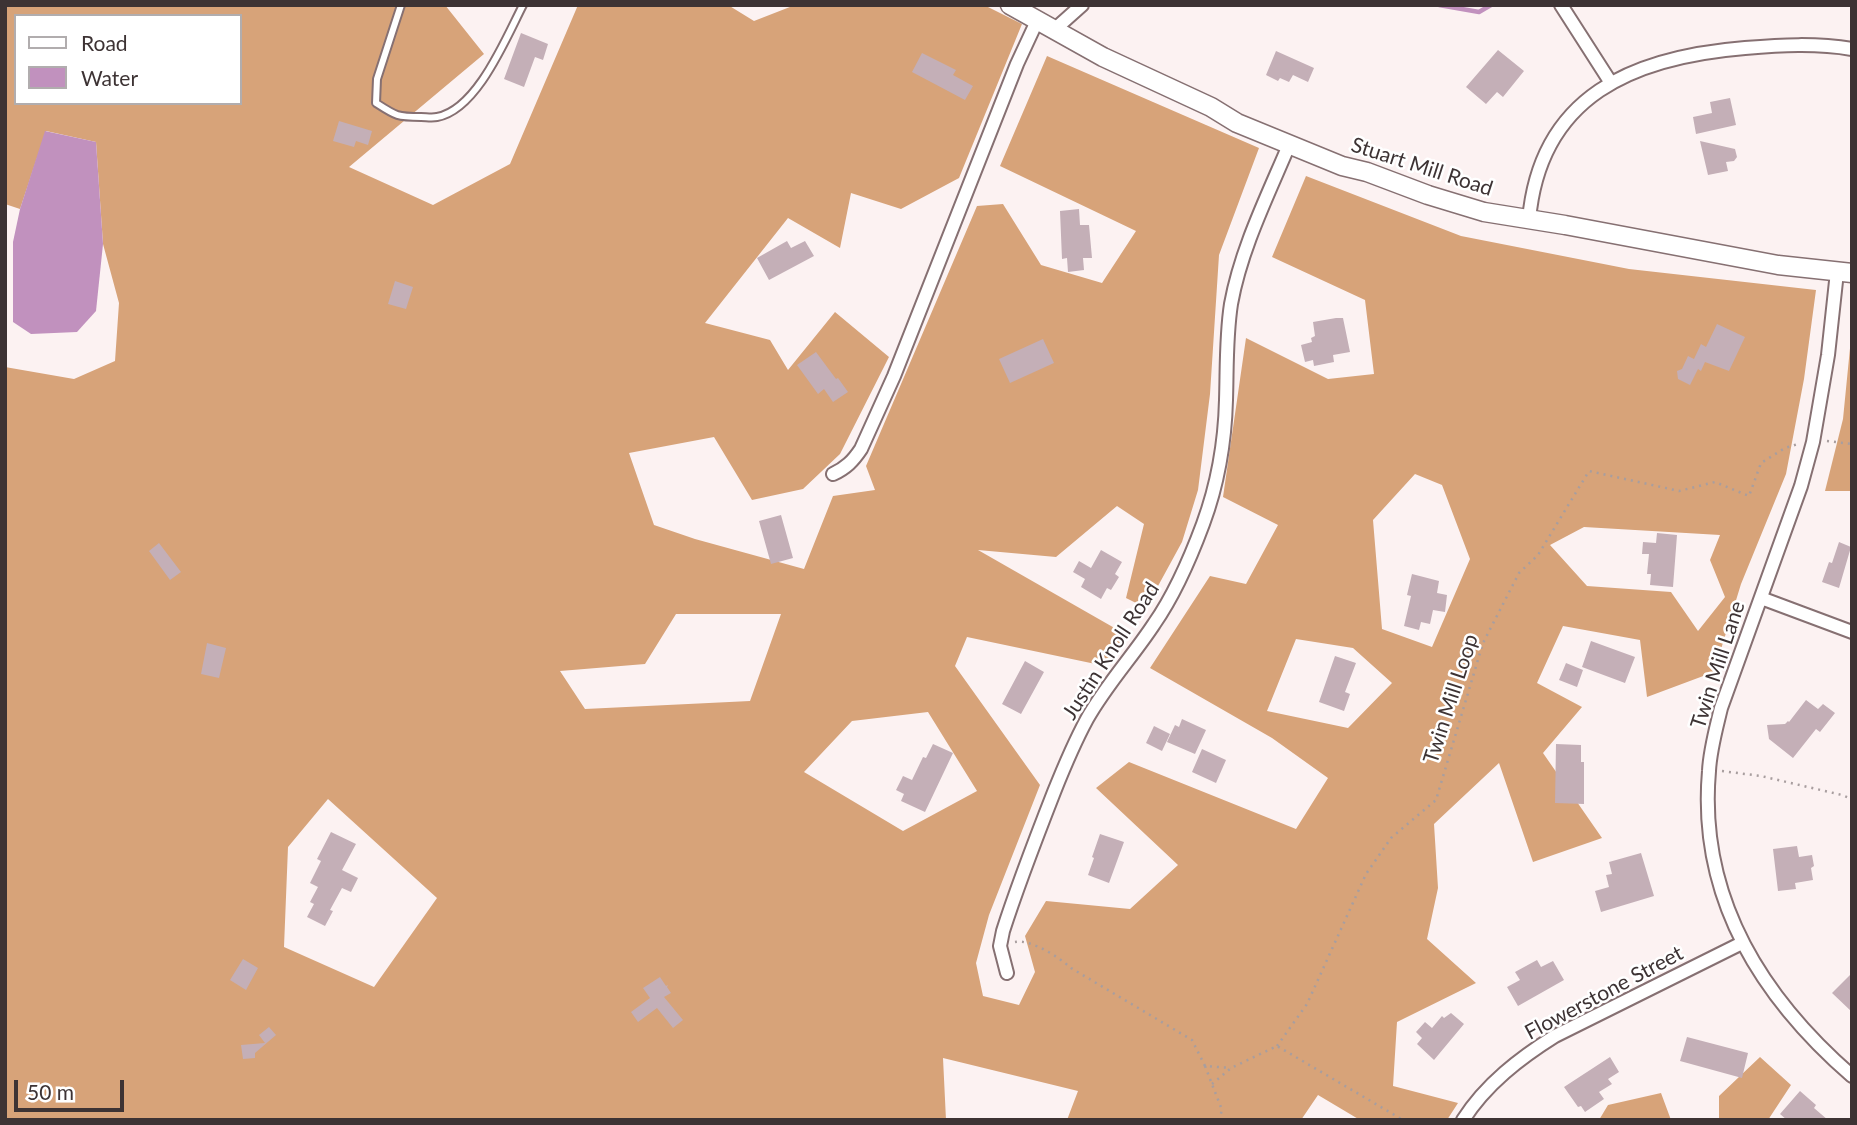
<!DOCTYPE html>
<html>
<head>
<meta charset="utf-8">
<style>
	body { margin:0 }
	#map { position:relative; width:1857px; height:1125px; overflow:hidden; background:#fcf2f2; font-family:Lato,sans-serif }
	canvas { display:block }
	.frame { position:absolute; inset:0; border:7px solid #3d3334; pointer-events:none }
	.legend { position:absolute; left:14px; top:14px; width:228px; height:91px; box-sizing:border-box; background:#fff; border:2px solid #b1adae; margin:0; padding:9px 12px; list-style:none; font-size:21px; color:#3d3334 }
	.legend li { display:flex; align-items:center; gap:14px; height:35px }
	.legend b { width:35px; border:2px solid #b1adae }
	.scale { position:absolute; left:14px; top:1080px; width:110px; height:32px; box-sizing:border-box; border:4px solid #3d3334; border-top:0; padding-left:9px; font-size:21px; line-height:24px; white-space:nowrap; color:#3d3334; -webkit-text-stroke:5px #fff; paint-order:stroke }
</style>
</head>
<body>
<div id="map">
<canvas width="1857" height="1125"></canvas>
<div class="frame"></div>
<ul class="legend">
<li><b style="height:9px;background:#fff"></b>Road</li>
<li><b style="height:19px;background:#c191be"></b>Water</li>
</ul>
<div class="scale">50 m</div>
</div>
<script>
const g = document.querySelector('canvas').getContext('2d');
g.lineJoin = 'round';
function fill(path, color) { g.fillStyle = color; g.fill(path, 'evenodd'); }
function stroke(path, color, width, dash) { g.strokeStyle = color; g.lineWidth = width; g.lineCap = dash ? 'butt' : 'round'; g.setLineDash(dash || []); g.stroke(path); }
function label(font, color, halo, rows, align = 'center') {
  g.font = font + ' Lato,sans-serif'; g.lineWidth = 5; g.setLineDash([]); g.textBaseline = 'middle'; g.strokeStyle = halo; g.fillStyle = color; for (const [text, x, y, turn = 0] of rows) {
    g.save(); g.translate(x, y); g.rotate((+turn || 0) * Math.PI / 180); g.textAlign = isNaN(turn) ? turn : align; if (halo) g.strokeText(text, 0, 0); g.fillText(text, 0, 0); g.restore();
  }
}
fill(new Path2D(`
	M5,5H445L484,54L349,167L433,205L510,164L578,5H728L754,21L795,5H984L1022,24L959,178L901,209L851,193L840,248L788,218L705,323L770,340L788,370L835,312L889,357L840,454L803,489L752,500L714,437L629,453L654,525L695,539L804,569L833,496L875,490L866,466L977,206L1003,204L1041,265L1102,283L1136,231L1000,166L1047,56L1259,148L1219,255L1210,394L1198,490L1182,542L1146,608L1126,598L1144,524L1117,506L1056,557L978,550L1125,634L1105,666L967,637L955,666L1040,785L989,915L976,963L983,996L1019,1005L1035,972L1025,936L1046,901L1130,909L1178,865L1096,788L1129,762L1296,829L1328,778L1272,738L1150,668L1210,576L1246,584L1278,525L1223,497L1246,338L1328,379L1374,374L1365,300L1272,257L1306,176L1461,236L1629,269L1816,290L1804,379L1786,474L1741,584L1714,672L1647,697L1640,640L1563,626L1537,683L1582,707L1543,753L1602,838L1533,862L1499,763L1434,824L1438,888L1427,939L1476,983L1397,1022L1393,1086L1458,1103L1447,1120H1360L1318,1095L1301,1120H1067L1078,1091L943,1058L946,1120H5V367L74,379L115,361L119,303L103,244L96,142L46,131L20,209L5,204ZM16,16H240V103H16ZM1415,474L1442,485L1470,559L1432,647L1382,629L1373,520ZM1584,527L1720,535L1710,560L1725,597L1698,631L1671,592L1587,586L1550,545ZM676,614H781L750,701L585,709L560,671L645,664ZM1296,639L1353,648L1392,683L1348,728L1267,711ZM928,712L977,791L903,831L804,772L852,721ZM328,799L437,898L374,987L284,947L288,847Z
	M1852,328V491H1825L1843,419Z
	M1760,1057L1791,1085L1768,1120H1719V1096Z
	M1661,1093L1671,1120H1599L1608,1105Z`), '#d7a379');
fill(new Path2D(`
	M45,131L96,142L103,244L96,311L77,332L31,334L13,322V242L20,209Z`), '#c191be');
stroke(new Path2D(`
	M1439,5L1479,12L1491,5`), '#c191be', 4.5);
fill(new Path2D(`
	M521,33L548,44L543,60L535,57L524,87L504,79Z
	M1498,50L1524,71L1503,97L1497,92L1486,104L1466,87Z
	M1276,51L1314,68L1308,82L1293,75L1289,82L1280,78L1278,81L1266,75Z
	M922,53L956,70L953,75L973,86L965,100L912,72Z
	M1730,98L1736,125L1696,134L1693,117L1712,113L1710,102Z
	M339,121L372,131L368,145L356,141L354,147L333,141Z
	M1700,141L1735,149L1737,157L1734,161L1726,162L1728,171L1708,175Z
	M1079,209L1080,225H1089L1092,258H1083L1084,270L1068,272L1067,258L1062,259L1060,211Z
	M787,241L791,248L805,241L814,256L769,280L757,258Z
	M395,281L413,287L406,309L388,304Z
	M1336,318H1343L1350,352L1333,355L1334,362L1314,366L1313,360L1305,362L1301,345L1312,342L1311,338L1315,336L1313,322Z
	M1717,324L1745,337L1729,371L1705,362L1701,371L1698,369L1690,385L1678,379L1677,371L1682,369L1688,356L1694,359L1701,344L1706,347Z
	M1043,339L1054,363L1010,383L999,359Z
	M816,352L836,379L838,378L848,392L833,402L824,389L818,394L797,365Z
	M781,515L793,558L771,564L759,521Z
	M1657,533L1677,535L1673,587L1650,585L1651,574H1647L1649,554H1642L1643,542L1656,543Z
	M1839,542L1851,547L1839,588L1822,582L1829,562L1832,563Z
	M159,543L181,572L170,580L149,551Z
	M1101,550L1122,562L1115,574L1119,577L1111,590L1107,588L1101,599L1081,587L1085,579L1073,572L1079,561L1091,568Z
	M1412,574L1439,581L1437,593L1447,595L1445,612L1433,610L1430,624L1421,622L1419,630L1404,626L1411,596L1407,595Z
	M1591,641L1635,657L1625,683L1582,667Z
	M207,643L226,648L219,678L201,674Z
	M1335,656L1356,663L1345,692L1350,694L1344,711L1319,702Z
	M1025,661L1044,672L1021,714L1002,704Z
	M1566,663L1583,670L1577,687L1559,680Z
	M1806,700L1818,709L1823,704L1835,713L1820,732L1816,729L1793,758L1769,739L1767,725L1785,724L1788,721L1789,722Z
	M1182,719L1206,730L1195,754L1167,742L1175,725L1179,727Z
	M1154,726L1170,734L1162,751L1146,743Z
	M933,744L953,753L925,812L901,801L904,794L896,790L903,776L912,780L923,757L926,758Z
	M1556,744L1581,745V762H1584V804L1555,803Z
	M1202,749L1226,760L1216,783L1192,772Z
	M331,832L356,844L342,870L358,878L351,892L342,888L330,910L333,911L325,926L307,917L314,904L310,902L318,887L310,883L321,861L317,859Z
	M1100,834L1124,842L1109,883L1088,875L1094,858L1092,857Z
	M1797,846L1799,857L1812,855L1814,866L1811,868L1813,880L1795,883L1796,889L1778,891L1773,849Z
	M1641,853L1654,896L1601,912L1595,891L1609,887L1606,875L1612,874L1609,862Z
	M243,959L258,968L246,990L230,980Z
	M1537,960L1541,967L1553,961L1564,980L1518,1006L1507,987L1520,980L1515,972Z
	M1852,973V1012L1832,993Z
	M660,977L666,986L668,985L667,987L671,993L664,997L683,1020L673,1028L657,1008L638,1022L631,1012L650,998L643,988Z
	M1451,1013L1464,1024L1434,1060L1417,1044L1422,1038L1416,1032L1425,1022L1432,1028L1442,1016L1444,1018Z
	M269,1027L276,1035L255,1053V1058L243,1059L241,1045L265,1043L259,1035Z
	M1687,1037L1748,1053L1742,1078L1680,1061Z
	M1610,1057L1619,1072L1608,1079L1612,1084L1599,1092L1604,1099L1585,1112L1581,1106L1578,1107L1564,1087Z
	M1800,1091L1816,1105L1814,1108L1828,1120H1787L1780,1114Z`), '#c4afb7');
const service = new Path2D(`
	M401,5L377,79L376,103C396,116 397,117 421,117C426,117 432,118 437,117C477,110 506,38 523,5`);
const minor = new Path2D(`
	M1561,5L1611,83
	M1054,30L1082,5
	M1529,220C1540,95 1634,57 1745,48C1781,45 1816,43 1852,49
	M1837,272L1828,355L1813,442L1801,486L1721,708C1716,729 1710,750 1709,771C1698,897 1760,996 1852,1076
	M833,474C846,468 853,461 861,449L894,376L1017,64L1037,21
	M1761,598L1852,632
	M1007,973L1000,946L1003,931C1018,884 1036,838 1054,792C1064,767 1074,743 1087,719C1106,685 1133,656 1154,624C1175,594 1190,559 1203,524C1217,486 1225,441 1226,400C1227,368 1226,336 1231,304C1241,249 1267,197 1289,145
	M1463,1120C1486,1084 1520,1058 1555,1036L1742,943`);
const secondary = new Path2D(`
	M1010,5L1103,57L1211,107L1237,123L1342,166L1367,172L1428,195L1484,212L1565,225L1778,265L1852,273`);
stroke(service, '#867072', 10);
stroke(minor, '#867072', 16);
stroke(secondary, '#867072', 21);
stroke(new Path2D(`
	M1827,441L1852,444
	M1722,771L1761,776L1842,795L1852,799
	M1015,942C1031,939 1059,957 1071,968L1192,1040L1205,1066L1231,1068
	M1277,1046L1307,1004L1366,874L1391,838L1436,800L1483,643L1519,573L1538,555L1589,471L1679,491L1715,482L1749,496L1761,463L1785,448L1798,444
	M1205,1066L1222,1110L1219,1120
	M1212,1084L1231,1068L1277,1046L1403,1120`), '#a89e9f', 2.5, [2, 5]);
stroke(service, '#fff', 6);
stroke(minor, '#fff', 12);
stroke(secondary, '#fff', 18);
label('21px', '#3d3334', '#fff', [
	["Stuart Mill Road",1422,167,18],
	["Justin Knoll Road",1111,651,-57],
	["Twin Mill Lane",1718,665,-72],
	["Twin Mill Loop",1451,699,-72],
	["Flowerstone Street",1604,993,-28]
]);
</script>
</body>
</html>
